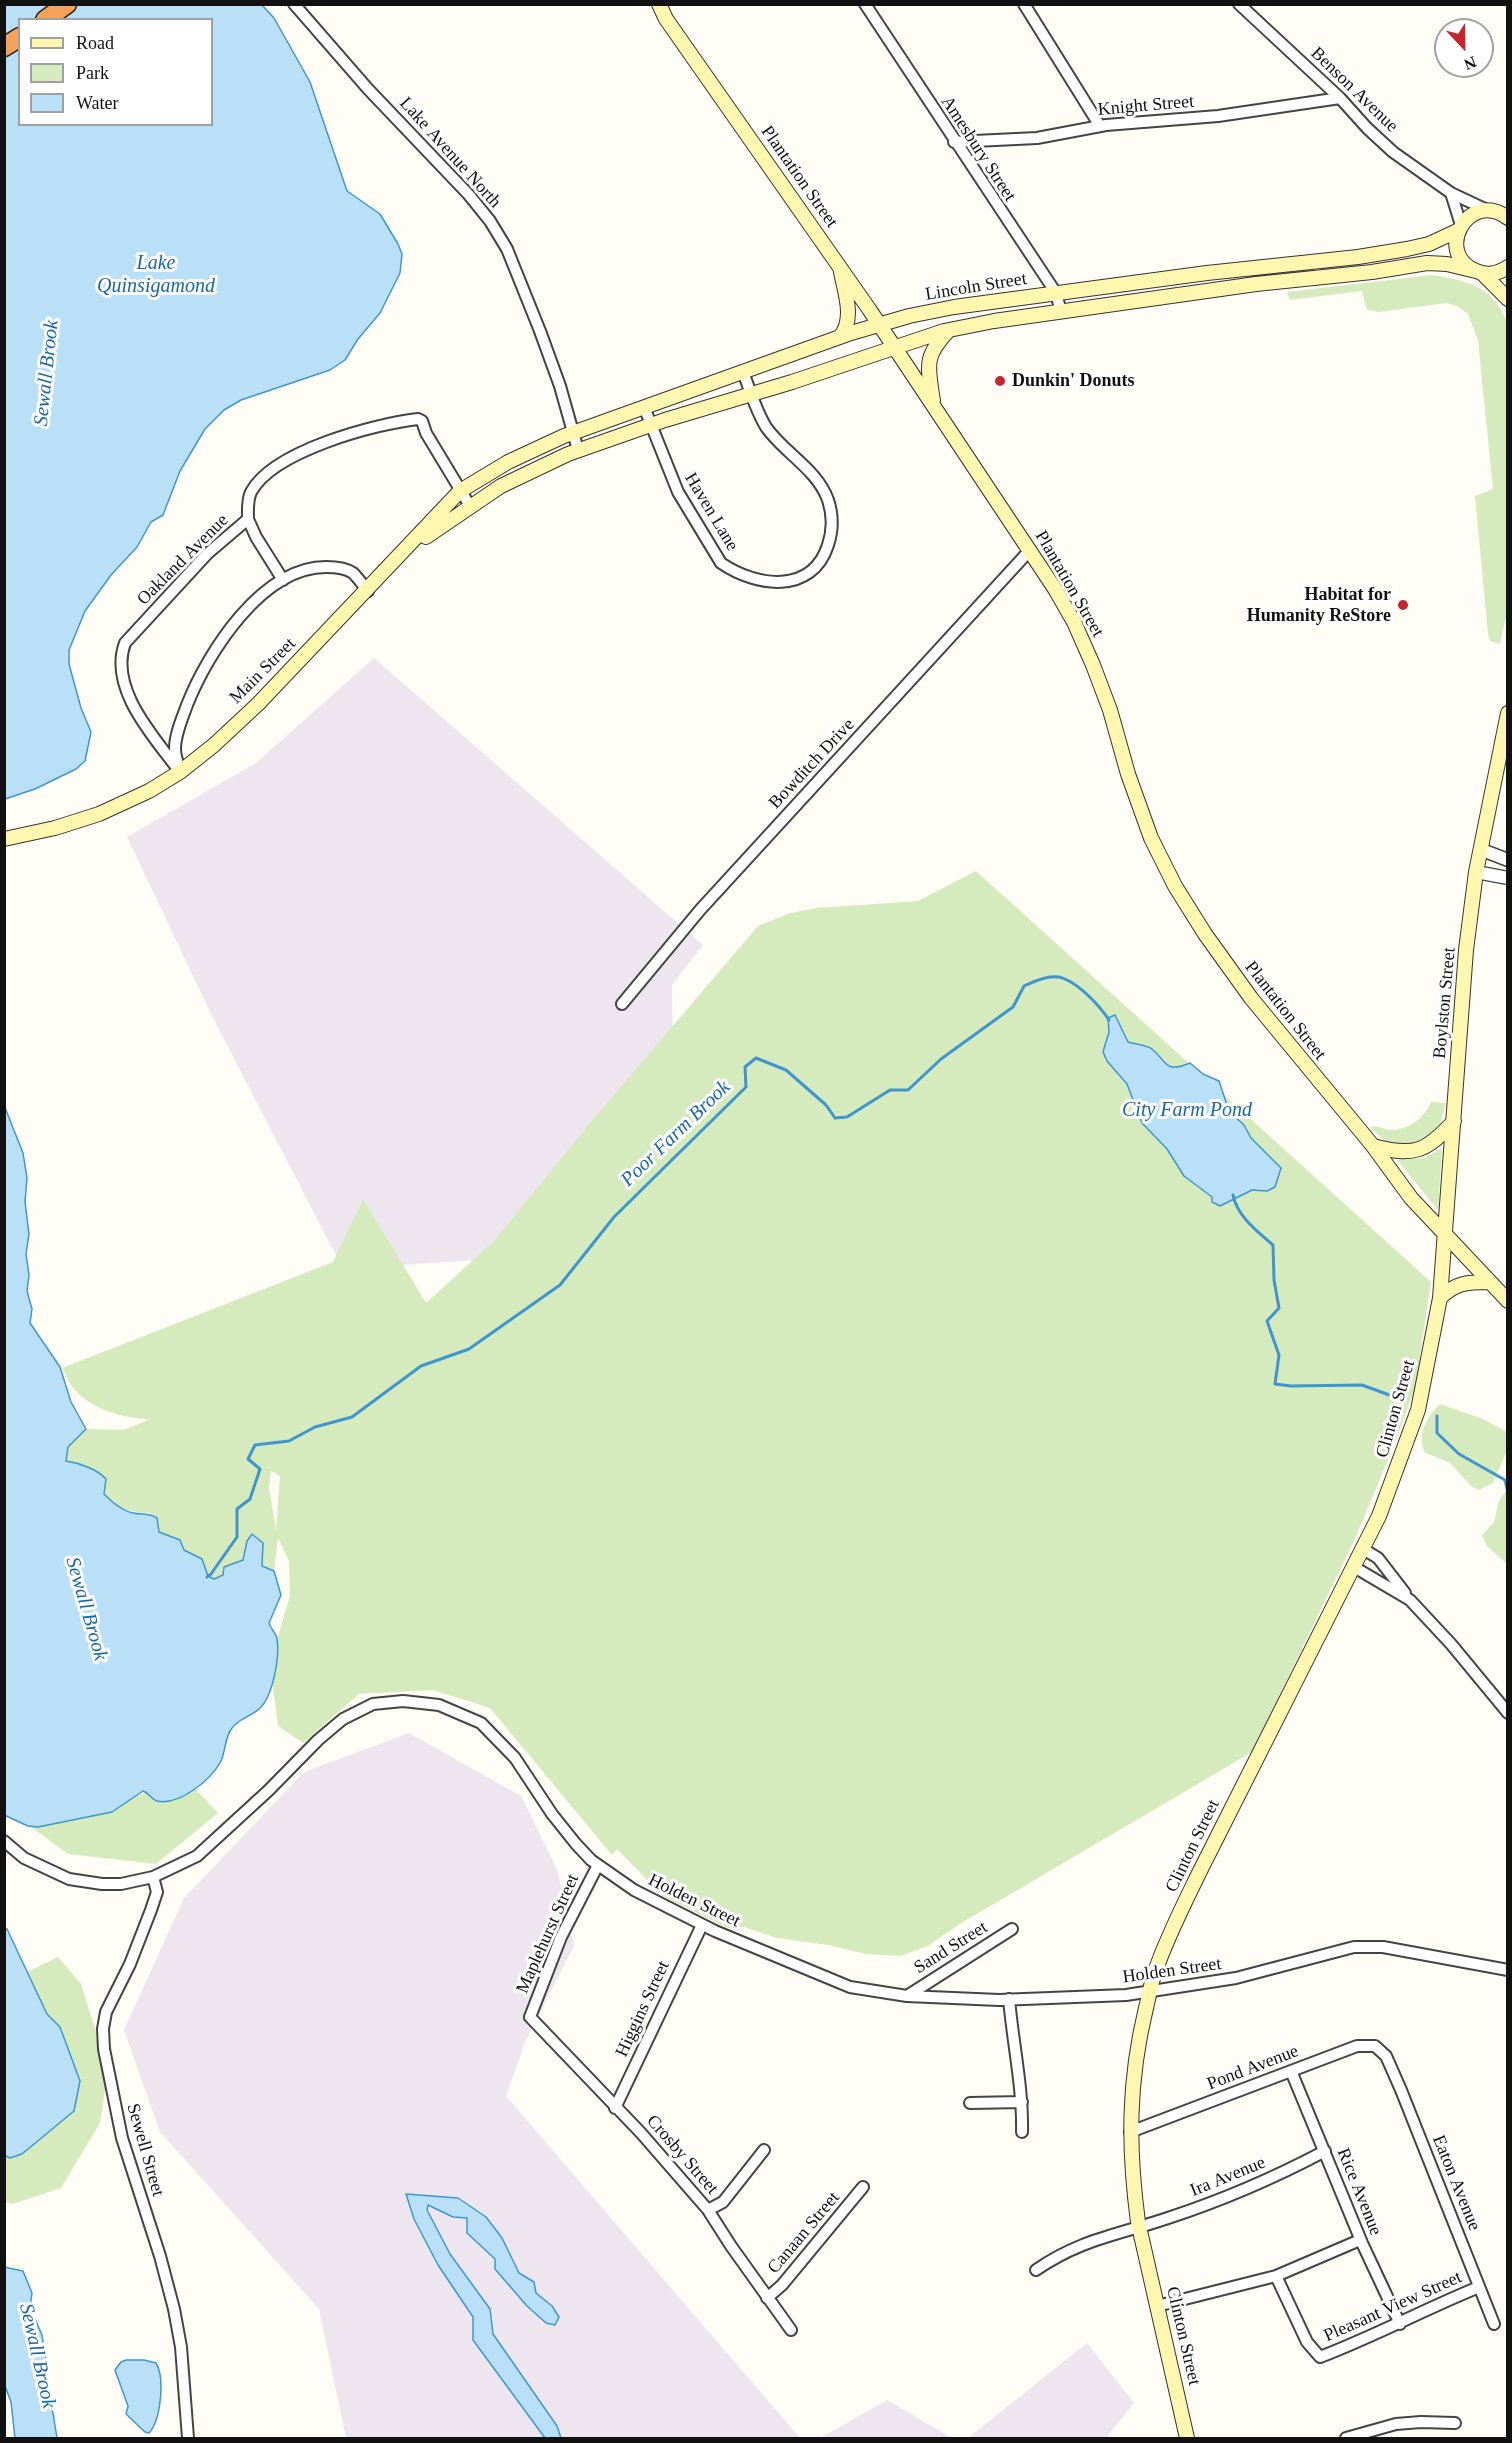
<!DOCTYPE html>
<html>
<head>
<meta charset="utf-8">
<style>
	body { margin:0 }
	#map { position:relative; width:1512px; height:2443px; overflow:hidden; background:#fffdf5; font-family:"Times New Roman",serif }
	canvas { display:block }
	.frame { position:absolute; inset:0; border:6px solid #111; pointer-events:none }
	.legend { position:absolute; left:18px; top:18px; width:195px; height:108px; box-sizing:border-box; background:#fff; border:2px solid #a0a0a0; margin:0; padding:8px 10px; list-style:none; font-size:18px; color:#111 }
	.legend li { display:flex; align-items:center; gap:12px; height:30px }
	.legend b { width:30px; border:2px solid #a0a0a0 }
	.north { position:absolute; left:1434px; top:18px; width:60px; height:60px; box-sizing:border-box; background:#fff; border:2px solid #a0a0a0; border-radius:50%; rotate:158deg; font-size:16px; font-weight:700; line-height:24px; text-align:center; color:#111 }
	.north::after { content:''; display:block; margin:auto; width:21px; height:27px; background:#c4262e; clip-path:polygon(50% 0,100% 100%,50% 72%,0 100%) }
</style>
</head>
<body>
<div id="map">
<canvas width="1512" height="2443"></canvas>
<div class="frame"></div>
<ul class="legend">
<li><b style="height:8px;background:#fff6b0"></b>Road</li>
<li><b style="height:16px;background:#d5ebbd"></b>Park</li>
<li><b style="height:16px;background:#b9e0f7"></b>Water</li>
</ul>
<div class="north">N</div>
</div>
<script>
const g = document.querySelector('canvas').getContext('2d');
g.lineJoin = 'round';
function fill(path, color) { g.fillStyle = color; g.fill(path, 'evenodd'); }
function stroke(path, color, width, dash) { g.strokeStyle = color; g.lineWidth = width; g.lineCap = dash ? 'butt' : 'round'; g.setLineDash(dash || []); g.stroke(path); }
function label(font, color, halo, rows, align = 'center') {
  g.font = font + ' "Times New Roman",serif'; g.lineWidth = 6; g.setLineDash([]); g.textBaseline = 'middle'; g.strokeStyle = halo; g.fillStyle = color; for (const [text, x, y, turn = 0] of rows) {
    g.save(); g.translate(x, y); g.rotate((+turn || 0) * Math.PI / 180); g.textAlign = isNaN(turn) ? turn : align; if (halo) g.strokeText(text, 0, 0); g.fillText(text, 0, 0); g.restore();
  }
}
fill(new Path2D(`
	M374,658L703,945L672,985L673,1059L478,1260L343,1269L212,1016L127,837L256,763Z
	M409,1733L521,1796L557,1869L574,1946L526,2040L506,2096L800,2438H346L319,2309L160,2132L124,2030L184,1898L304,1772Z
	M1087,2343L1134,2403L1106,2438H968Z
	M887,2400L952,2438H820Z`), '#eee6ef');
fill(new Path2D(`
	M1432,275C1469,281 1491,285 1507,322L1508,607L1500,644L1490,641L1488,634L1475,496L1493,489L1478,340L1468,314L1457,306L1446,303L1379,312L1367,310L1362,291L1290,300L1287,292Z
	M976,871L1431,1282L1415,1388L1395,1443L1354,1541L1252,1752L958,1925L928,1946L900,1956L866,1954L828,1945L777,1938L744,1927L728,1928L663,1896L617,1849L612,1855L490,1708L433,1690L359,1694L303,1743L278,1726L270,1663L290,1596L289,1561L278,1538L274,1571L262,1566L263,1543L247,1541L243,1560L224,1567L223,1575L214,1579L208,1576L202,1559L184,1550L180,1540L159,1532L149,1513C131,1513 116,1508 104,1494L106,1480L65,1462L68,1447L86,1429L123,1430L151,1419C125,1419 92,1410 74,1389C69,1383 66,1375 62,1368L333,1262L363,1199L426,1303L494,1241L590,1123L758,926L790,913L817,908L918,901ZM271,1471L280,1476L276,1530L269,1488Z
	M1431,1102L1446,1103L1439,1128L1431,1138L1412,1147L1388,1144L1370,1127C1378,1125 1382,1129 1389,1130C1407,1131 1425,1118 1431,1102Z
	M1442,1148L1438,1210L1397,1160L1424,1158Z
	M1440,1404L1483,1419L1507,1432V1451L1493,1483L1479,1490L1472,1487L1449,1462L1425,1453C1416,1435 1427,1417 1440,1404Z
	M1507,1489V1564L1487,1546L1482,1535L1494,1522L1499,1501Z
	M189,1782L218,1813L156,1864L68,1854L26,1823Z
	M58,1957L81,1984L108,2070L100,2123L61,2188L13,2204L5,2202V2135L17,1977Z`), '#d5ebbd');
const water = new Path2D(`
	M4,5H262L274,18L310,82L347,191L380,214L398,244L402,254L400,273L380,313L358,339L345,360L330,370L241,400L224,410L205,429L180,471L163,515L151,522L137,547L111,575L85,611L69,650V664L81,708L91,732L85,761L76,769L35,789L5,799ZM20,20H212V124H20Z
	M1115,1015L1128,1042C1135,1044 1147,1045 1152,1049C1167,1061 1164,1074 1190,1063L1203,1074L1219,1081L1229,1111L1244,1125L1251,1138L1281,1168L1275,1187L1267,1191L1252,1190L1220,1206L1212,1202V1197L1184,1176L1167,1149L1142,1123L1127,1084L1107,1061L1103,1052L1109,1032L1108,1018Z
	M4,1105L23,1153L27,1178L25,1202L29,1234L26,1254L29,1275L27,1291L32,1309L30,1323L60,1367L71,1402L86,1429L68,1447L66,1461C79,1463 97,1469 106,1479L104,1494C111,1501 123,1511 133,1513C143,1515 149,1513 157,1518L159,1532L180,1540L184,1550L202,1559L208,1576L214,1579L223,1575L224,1567L243,1560L247,1541L252,1534L263,1543L262,1566L274,1571L281,1595L269,1623C270,1629 276,1632 277,1639C280,1656 273,1697 259,1709C250,1717 237,1719 230,1731C225,1740 225,1752 221,1761C211,1780 179,1806 157,1801C150,1799 150,1793 143,1791L112,1812L38,1827L28,1826L4,1815Z
	M4,1928L7,1929L47,2014L60,2027L80,2081L74,2111L22,2154L10,2158L4,2155Z
	M406,2194L458,2198L486,2217L502,2238L519,2273L534,2282L536,2293L552,2306L559,2317L555,2325L546,2323L527,2306L495,2269V2259L467,2233V2218L453,2217L428,2205L427,2210L450,2254L490,2309L493,2334L557,2426L561,2438H545L473,2340V2317L438,2265L414,2219Z
	M4,2267L23,2271L32,2293L30,2307L42,2335L46,2360L43,2383L53,2413L57,2438H15L11,2402L5,2386Z
	M126,2360H144L156,2363C165,2378 161,2420 149,2433L145,2432L126,2414L128,2406L115,2370L121,2362Z`);
fill(water, '#b9e0f7');
stroke(water, '#3f96cf', 1.5);
stroke(new Path2D(`
	M1233,1195C1237,1216 1257,1231 1273,1245L1274,1280L1279,1308L1267,1321L1279,1355L1275,1384L1291,1386L1362,1385L1403,1400
	M1437,1416V1433L1459,1454L1505,1480L1508,1493
	M207,1577L211,1574L237,1537V1509L250,1499L260,1469L248,1459L255,1445L289,1441L315,1427L352,1417L421,1366L469,1349L560,1285L614,1217L746,1087L745,1067L756,1058L786,1070L826,1105L835,1118L847,1117L890,1090H908L941,1059L1013,1007L1024,986C1035,981 1052,973 1065,979C1081,986 1099,1005 1109,1020
	M4,2209V2217`), '#3f96cf', 3);
const minor = new Path2D(`
	M294,4L368,89L469,195L490,221L507,249L540,331L560,386L578,450
	M865,4L1056,293L1061,312
	M1024,4L1100,126
	M1239,4L1340,98L1367,128L1393,152L1451,193
	M954,142L1037,138L1106,125L1218,116L1340,98
	M1461,225L1451,193L1485,209
	M644,407L678,492L721,563C756,587 812,595 828,545C833,530 833,515 828,500C817,469 784,453 766,427C756,411 750,390 743,372
	M248,519L256,537L283,580
	M179,767C177,761 175,755 175,749C175,734 182,719 187,705C208,652 262,567 326,567C334,567 346,568 353,573C358,578 363,585 368,591
	M180,772C155,738 108,689 125,643L207,554L248,519C248,510 247,500 251,492C273,451 374,424 418,419L422,421L426,433L470,506
	M622,1004L700,910L1030,550
	M1363,1549L1378,1558L1405,1593
	M1354,1567L1410,1600L1451,1644L1508,1713
	M4,1841L24,1858L69,1879L102,1884H121L153,1877L197,1856L269,1790L318,1740L343,1719L373,1704L403,1701L439,1705L481,1723L515,1758L552,1814L576,1844L591,1860L634,1890L715,1931L850,1987L907,1996L999,2000L1126,1995L1236,1978L1354,1947H1383L1508,1970
	M598,1865L561,1937L530,2017L641,2133L708,2210L731,2246L791,2330
	M153,1877L157,1892L151,1910L130,1964L106,2012L103,2029L104,2049L122,2138L160,2256L174,2309L181,2347L188,2438
	M907,1996L1012,1929
	M1009,1999C1013,2044 1023,2088 1022,2132
	M1291,2071L1362,2243L1400,2324
	M970,2103L1022,2102
	M615,2108L702,1925
	M1130,2132L1357,2046H1375L1386,2056L1401,2090L1494,2324
	M708,2210L723,2202L764,2150
	M1036,2270C1081,2239 1118,2235 1168,2218C1223,2200 1274,2178 1325,2151
	M1276,2276L1307,2342L1320,2357C1375,2336 1425,2309 1479,2287
	M767,2298L782,2285L863,2187
	M1157,2306L1276,2276L1360,2240
	M1346,2438L1396,2424L1421,2422L1455,2423`);
const tertiary = new Path2D(`
	M1482,850L1508,860
	M1476,872L1508,878`);
const secondary = new Path2D(`
	M659,4L666,19L869,309L1055,589L1074,622L1093,665L1110,710L1128,774L1151,838L1175,886L1205,934L1251,998L1373,1146L1411,1198L1508,1301
	M1508,218C1468,188 1433,254 1476,271C1488,276 1497,274 1508,267
	M1482,273L1508,299
	M840,337C855,319 845,293 841,272
	M933,401C928,366 923,357 949,330
	M426,537L501,486L568,454L665,420L792,382L944,331L994,321L1256,284L1372,272L1427,263L1447,264L1476,271
	M4,839L55,828L99,814L149,791L180,772L214,745L258,704L460,491L508,462L564,436L851,333L909,316L954,307L1207,273L1358,257L1407,249L1429,244L1457,231
	M1373,1146C1414,1157 1426,1152 1454,1121
	M1440,1298C1455,1283 1467,1282 1488,1282
	M1187,2438L1138,2222C1128,2147 1128,2082 1146,2008C1149,1996 1151,1983 1155,1972C1167,1937 1184,1904 1200,1871L1379,1516L1418,1410L1440,1298L1466,950L1476,872L1508,713`);
const motorway = new Path2D(`
	M45,20L67,4
	M4,47L20,37`);
stroke(minor, '#444', 14);
stroke(tertiary, '#444', 15);
stroke(secondary, '#333', 16);
stroke(motorway, '#222', 21);
stroke(minor, '#fff', 10);
stroke(tertiary, '#fff', 12);
stroke(secondary, '#fff6b0', 14);
stroke(motorway, '#f5a25d', 18);
for (const [x, y, r, color] of [
	[1000,381,6,"#c4262e"],
	[1403,605,6,"#c4262e"]
]) { const dot = new Path2D(); dot.arc(x, y, r, 0, 2 * Math.PI); g.fillStyle = color; g.fill(dot); stroke(dot, '#fff', 2); }
label('18px', '#111', '#fff', [
	["Benson Avenue",1354,90,44],
	["Knight Street",1146,106,-5],
	["Amesbury Street",978,149,57],
	["Lake Avenue North",450,153,48],
	["Plantation Street",799,177,55],
	["Lincoln Street",976,287,-9],
	["Haven Lane",711,512,59],
	["Oakland Avenue",183,560,-45],
	["Plantation Street",1069,584,60],
	["Main Street",263,671,-45],
	["Bowditch Drive",812,764,-47],
	["Boylston Street",1445,1003,-85],
	["Plantation Street",1285,1011,52],
	["Clinton Street",1396,1409,-74],
	["Clinton Street",1193,1846,-64],
	["Holden Street",694,1901,26],
	["Maplehurst Street",548,1934,-66],
	["Sand Street",951,1948,-32],
	["Holden Street",1172,1971,-8],
	["Higgins Street",643,2009,-65],
	["Pond Avenue",1253,2068,-21],
	["Sewell Street",145,2150,74],
	["Crosby Street",682,2155,49],
	["Ira Avenue",1228,2177,-22],
	["Eaton Avenue",1456,2183,68],
	["Rice Avenue",1359,2192,68],
	["Canaan Street",804,2233,-50],
	["Pleasant View Street",1393,2307,-24],
	["Clinton Street",1183,2336,77]
]);
label('bold 18px', '#111', '#fff', [
	["Dunkin' Donuts",1012,381],
	["Habitat for",1391,595,"right"],
	["Humanity ReStore",1391,616,"right"]
], 'left');
label('italic 20px', '#1768a6', '#fff', [
	["Lake",156,264],
	["Quinsigamond",156,287],
	["Sewall Brook",47,373,-84],
	["City Farm Pond",1187,1111],
	["Poor Farm Brook",676,1134,-44],
	["Sewall Brook",86,1609,74],
	["Sewall Brook",37,2356,77]
]);
</script>
</body>
</html>
